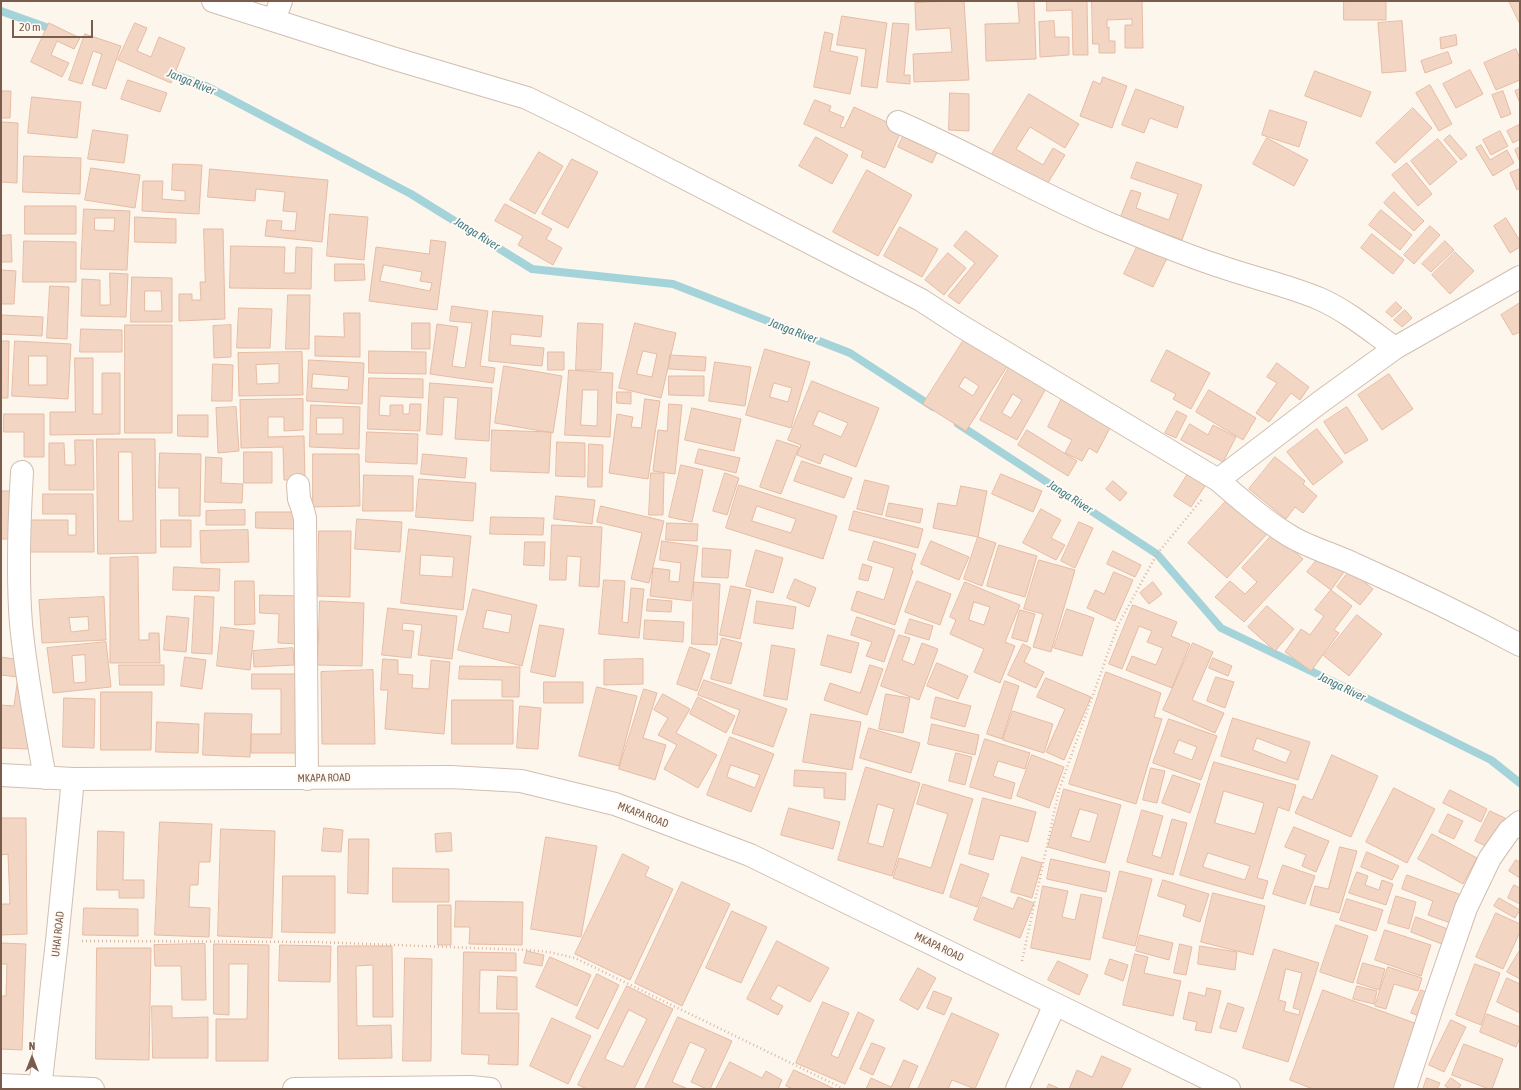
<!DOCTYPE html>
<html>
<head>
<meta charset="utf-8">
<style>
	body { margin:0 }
	#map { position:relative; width:1521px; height:1090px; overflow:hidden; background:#fdf6ec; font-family:"Asap Condensed",sans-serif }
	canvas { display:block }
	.frame { position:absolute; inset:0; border:2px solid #7a5c4d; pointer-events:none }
	.north { position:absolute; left:12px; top:1038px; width:40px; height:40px; -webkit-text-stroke:3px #fffaf3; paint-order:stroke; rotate:0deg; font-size:11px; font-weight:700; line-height:16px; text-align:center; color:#7a5c4d }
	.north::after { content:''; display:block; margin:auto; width:14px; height:18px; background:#7a5c4d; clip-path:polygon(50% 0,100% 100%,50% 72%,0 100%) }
	.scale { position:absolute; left:12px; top:20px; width:81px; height:18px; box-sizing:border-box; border:2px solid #7a5c4d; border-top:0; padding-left:5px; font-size:12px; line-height:14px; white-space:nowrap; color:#7a5c4d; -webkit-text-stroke:3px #fffaf3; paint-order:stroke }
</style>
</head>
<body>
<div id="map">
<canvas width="1521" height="1090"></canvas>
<div class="frame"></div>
<div class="north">N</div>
<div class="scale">20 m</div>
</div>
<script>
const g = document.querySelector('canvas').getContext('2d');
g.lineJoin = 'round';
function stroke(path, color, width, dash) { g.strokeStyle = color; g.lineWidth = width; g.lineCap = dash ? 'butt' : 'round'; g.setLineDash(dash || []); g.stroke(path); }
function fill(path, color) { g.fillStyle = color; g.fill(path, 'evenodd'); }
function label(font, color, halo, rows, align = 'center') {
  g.font = font + ' "Asap Condensed",sans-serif'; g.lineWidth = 4; g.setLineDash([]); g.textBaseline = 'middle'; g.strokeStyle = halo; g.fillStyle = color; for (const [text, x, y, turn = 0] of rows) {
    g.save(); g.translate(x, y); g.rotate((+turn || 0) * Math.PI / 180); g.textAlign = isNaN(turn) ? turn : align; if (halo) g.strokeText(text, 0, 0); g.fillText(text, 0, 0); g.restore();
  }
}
stroke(new Path2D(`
	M1,11L57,31
	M165,71L206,86L411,194L532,269L673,284L850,353L933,407
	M958,424L1157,554L1221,628L1340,685L1491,760L1520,783`), '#a5d3da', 8);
const building = new Path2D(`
	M964,1L969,80L914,82L913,54L952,52L950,28L916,30L915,3Z
	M1018,1H1034L1036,59L986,61L985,24L1019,23Z
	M1047,1H1087L1088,55H1073L1072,10L1047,11Z
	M1092,1H1142L1143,48H1125V25H1132V19L1107,20V28L1109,27V41H1115V53H1099V44H1093Z
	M1344,1H1386V20H1344Z
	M1509,1H1520V24Z
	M842,16L887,23L877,88L861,86L866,49L837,45Z
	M1054,21L1055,37H1069V55L1040,57L1039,22Z
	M1402,21L1406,71L1382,73L1378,23Z
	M49,23L80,38L74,49L57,41L51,55L69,63L62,77L31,62Z
	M135,23L147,28L137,51L151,57L159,37L185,48L171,83L118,60Z
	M893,23L909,24L904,75H910V84L887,82Z
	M825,32L833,34L830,51L858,57L850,94L814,87Z
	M85,34L121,46L106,89L92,85L102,54L93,51L82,84L69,80Z
	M1456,35L1457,45L1441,49L1440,38Z
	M1516,49L1520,59V80L1496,90L1484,63Z
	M1448,52L1452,63L1425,73L1421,61Z
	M1470,70L1483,94L1456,108L1443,84Z
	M1315,71L1371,92L1361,117L1305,96Z
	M1103,77L1127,86L1112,128L1080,116L1093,81L1100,84Z
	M128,80L167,93L160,112L121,99Z
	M1430,85L1452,124L1439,131L1416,93Z
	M1136,89L1184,107L1177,128L1150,118L1144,133L1122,125Z
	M1520,89V103L1515,91Z
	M1,91H11L10,118H1Z
	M1503,91L1511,114L1501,118L1492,95Z
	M950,93L969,94V131L949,130Z
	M1029,94L1079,124L1065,148L1030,127L1016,149L1043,165L1053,148L1065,155L1046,186L992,154Z
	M32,97L81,102L77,138L28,133Z
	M815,100L831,106L829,111L844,117L840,127L844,128L854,107L902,129L885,168L861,157L863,151L804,124Z
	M1413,108L1432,128L1395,163L1376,143Z
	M1270,110L1307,122L1299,147L1262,135Z
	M1,122L18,123L17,183L1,182Z
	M1519,125L1520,139L1513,143L1507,131Z
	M93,130L128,135L124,163L88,159Z
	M906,130L940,146L932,163L898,147Z
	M1500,131L1508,146L1491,155L1483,140Z
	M1450,135L1467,155L1461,160L1444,140Z
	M816,137L848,155L832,184L799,166Z
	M1267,138L1308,160L1294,186L1253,164Z
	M1438,139L1457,162L1430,185L1411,161Z
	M1481,145L1490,160L1507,150L1514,163L1493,176L1476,148Z
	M1520,147V162L1515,150Z
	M539,152L563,166L535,214L510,200Z
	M24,156L81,158L80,194L23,192Z
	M572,159L598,172L568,228L542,214Z
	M1137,162L1202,185L1182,240L1120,218L1131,190L1141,193L1136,208L1169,220L1178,194L1131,178Z
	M1407,163L1432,194L1418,206L1392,175Z
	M173,164L202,165L199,214L142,211L143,181H163L162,199L185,201V191L172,190Z
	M91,168L140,175L135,208L85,200Z
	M210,169L328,180L322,242L265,236L267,220L282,221L281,230L295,231L297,212L283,211L285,192L256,189L255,201L208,197Z
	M1520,169V188L1517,190L1510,173Z
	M867,170L912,195L878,256L833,232Z
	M1394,192L1424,221L1414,231L1384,203Z
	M505,204L552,229L546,239L562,248L553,265L518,245L523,236L495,221Z
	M25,206H76V234H25Z
	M84,209L130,211L127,270L81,269ZM95,218H115L114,231L95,230Z
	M1381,210L1412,235L1400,250L1369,225Z
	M330,214L368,217L364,260L327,256Z
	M135,217L176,219V243L135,242Z
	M1506,218L1520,241V247L1510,253L1494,226Z
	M1430,226L1440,235L1414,264L1404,255Z
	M900,227L938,249L922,277L884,256Z
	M204,229H223L225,319L179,321V294H192V300H201L200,282H205Z
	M966,231L998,256L959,304L948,296L975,263L954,246Z
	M1372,234L1404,260L1393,274L1361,248Z
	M11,235L12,262H1V236Z
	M431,240L446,242L437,310L369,301L376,247L429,254ZM384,265L422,272L420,281L432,283L430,291L380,281Z
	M24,241L76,242V282H23Z
	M1445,241L1454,250L1431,272L1422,264Z
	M1138,245L1167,258L1153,287L1124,274Z
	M231,246L285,247L284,273H295L296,247L312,248L311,289L230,288Z
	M1455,252L1474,271L1450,294L1432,275Z
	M948,253L966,268L944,295L925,280Z
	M335,264H364L365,280L335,281Z
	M1,270L16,271L14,304H1Z
	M110,273L128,274L126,317L81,316L82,279L100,280V305H110Z
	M132,277L172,278V322H131ZM145,291H161L162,311H145Z
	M50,286L69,287L67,339L47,338Z
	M288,295H310L309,349H286Z
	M1396,302L1402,308L1392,317L1386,312Z
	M1520,303V332L1513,335L1501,315Z
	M452,306L488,311L480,366L495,368L493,383L430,374L437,324L458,327L452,366L465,368L472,323L450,321Z
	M239,308L272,309L270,348H237Z
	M1405,310L1412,318L1402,327L1394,320Z
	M493,311L543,316L541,337L511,334L510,345L544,348L542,366L489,361Z
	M344,313H360V357L315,356V336L344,337Z
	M1,315L43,317L42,336L1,334Z
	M412,323H430V349H412Z
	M578,323L603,324L601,370H576Z
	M635,323L676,333L661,398L619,388ZM643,351L657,354L652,377L637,374Z
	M125,325H172V433H125Z
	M231,325V357L214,358L213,326Z
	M81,329L122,330V352H80Z
	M965,338L1008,365L966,431L923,404ZM965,377L979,386L973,396L959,387Z
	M1,341H9L8,398H1Z
	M15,341L71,344L68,399L12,396ZM29,356H47V385H29Z
	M765,349L810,362L791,428L746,415ZM774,383L792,388L788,402L770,397Z
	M1167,350L1210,373L1191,409L1173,399L1176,394L1151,381Z
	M369,351L426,352V374L369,373Z
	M302,352L303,395L239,396L238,353ZM279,364V383L257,384L256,365Z
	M548,352H564V370H548Z
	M670,355L706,357L705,371L669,369Z
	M75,358H93V414H102V373H120V434L50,435V412H75Z
	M309,360L364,363L362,404L307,401ZM313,374L349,377L348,390L312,388Z
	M715,362L751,367L745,406L709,401Z
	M1277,363L1309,387L1300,400L1291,393L1269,422L1256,413L1277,383L1267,377Z
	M213,364L233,365L232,401H212Z
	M1011,364L1048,385L1017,440L980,420ZM1013,394L1022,400L1011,418L1002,413Z
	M504,366L562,376L553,433L495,423Z
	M569,370L613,373L610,437L565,435ZM583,390H598L597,426L581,425Z
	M1389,374L1413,409L1382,430L1358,395Z
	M669,376H704V396L669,395Z
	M369,378L423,379V398L380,396L379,415L390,416V405H403V414H409L410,404H421L420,431L368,429Z
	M812,381L879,408L856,467L824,454L820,464L797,455L801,445L788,440ZM819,411L848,423L841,437L813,425Z
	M430,383L492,388L489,441L455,439L458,398L444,397L442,435L427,434Z
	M1209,390L1256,418L1243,440L1196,412Z
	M617,392H631V404L617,403Z
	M1063,396L1113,422L1097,453L1089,448L1082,461L1065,453L1072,440L1048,427Z
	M303,399V430L284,431V417H268V437L304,436L305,479L284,480L283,447L241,448L240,400Z
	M645,399L660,401L648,479L609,473L617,414L633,417L631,427L641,428Z
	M669,404L682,405L675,474L653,471L658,430L667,431Z
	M311,405L360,407L359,449L310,447ZM317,418H343V434H317Z
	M236,407L239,451L218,453L216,408Z
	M1347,407L1368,440L1345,454L1324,422Z
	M692,408L741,419L734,451L685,440Z
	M1177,411L1187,416L1176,438L1165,433Z
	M4,414H44V457H24V432H4Z
	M178,415H208V437L178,436Z
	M1190,424L1208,435L1213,425L1236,437L1223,462L1181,440Z
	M1317,429L1343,462L1313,485L1287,452Z
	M492,430L551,432L549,473L491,471Z
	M1027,430L1077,461L1068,476L1018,445Z
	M367,432L418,434L417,464L366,462Z
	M97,439H155L156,553L98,554ZM119,452H132L133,521H119Z
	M75,440H93L94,490H49V443H64L65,465H75Z
	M777,440L799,447L781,494L760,487Z
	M557,442L585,443V477L556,476Z
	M589,444L603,445L602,487H588Z
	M699,449L740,458L736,473L695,463Z
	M244,452H272V483H244Z
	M160,453L201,454L200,516H179V488H159Z
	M313,454H359L360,506L313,507Z
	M423,454L467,458L465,478L421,474Z
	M206,457L222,458L221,483L243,484L242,503L205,502Z
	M1275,457L1305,481L1303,484L1317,496L1303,513L1295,507L1286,519L1249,489Z
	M802,461L852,478L844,498L794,481Z
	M681,465L703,470L692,522L669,517Z
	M1191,469L1209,480L1191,507L1174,496Z
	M651,473H664L663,515H649Z
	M725,473L739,478L727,515L713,511Z
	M1001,474L1042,491L1033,512L992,494Z
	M364,475L413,476V511H363Z
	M419,479L476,483L473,521L416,517Z
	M865,480L889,486L882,515L857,509Z
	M1113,481L1127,493L1120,501L1106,489Z
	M739,485L837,516L823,559L726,528ZM757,506L796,519L791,533L752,521Z
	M961,486L987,491L978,537L933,528L938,503L956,506Z
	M1,491H12L11,539H1Z
	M43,494H93L94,552H30V520H68V535H76V514H43Z
	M556,496L595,500L592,524L554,519Z
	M1228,499L1267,534L1227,578L1188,543Z
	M889,503L923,509L920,523L886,516Z
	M601,506L664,521L649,583L631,579L642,533L597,522Z
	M1041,509L1061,520L1051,538L1065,545L1056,560L1023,543Z
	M245,510V525H206V511Z
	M854,511L923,529L918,548L849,530Z
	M256,512H294V529L256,528Z
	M491,517L544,518L543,535L490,534Z
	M357,519L402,522L400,552L355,549Z
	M161,520H191V547H161Z
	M1079,522L1093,528L1075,568L1061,561Z
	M667,523L698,524L697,541L666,540Z
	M552,525L602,527L599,587L579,586L581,557L567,556L566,580H550Z
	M409,529L471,536L463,610L401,603ZM421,555L454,557L452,577L420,575Z
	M248,530L249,562L201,563L200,531Z
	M319,531H351L350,597L318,596Z
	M1274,533L1303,559L1244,622L1215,597L1230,581L1245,594L1257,582L1242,568Z
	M978,537L996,543L982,586L964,579Z
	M662,541L698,546L691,601L650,596L653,568L670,570L669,581L679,582L681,563L660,560Z
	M874,541L916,554L911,570L913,571L895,625L851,610L857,591L884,600L894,568L868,560Z
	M931,541L969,557L959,580L921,564Z
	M525,542H545L544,566L524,565Z
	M999,545L1037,556L1025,597L987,586Z
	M703,548L731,550L728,578L702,577Z
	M756,550L783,558L773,593L746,586Z
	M1113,551L1141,565L1135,577L1107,564Z
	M1321,555L1344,572L1331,590L1307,572Z
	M138,557L139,640H149V633H159L160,663H110V558Z
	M1039,560L1075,570L1051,652L1033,647L1043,614L1024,609Z
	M863,564L872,567L868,581L859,579Z
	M174,567L220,569L219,591L173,590Z
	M1350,570L1373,589L1360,605L1337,587Z
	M1114,572L1133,580L1115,621L1087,608L1095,590L1104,594Z
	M795,579L816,588L809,607L787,598Z
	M604,580L625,581L622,622L628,623L631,588L644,589L639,638L599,634Z
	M235,581H254L255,624L235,625Z
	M917,581L951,594L940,625L905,612Z
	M694,582L720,584L717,645L692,644Z
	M965,582L1020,605L1005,642L1015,646L1000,683L974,672L984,649L950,634L956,620L950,617ZM974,602L990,607L984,625L969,620Z
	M1153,582L1162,594L1149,604L1140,593Z
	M731,586L751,590L740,639L720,635Z
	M473,589L537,605L522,666L458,650ZM487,610L512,615L509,633L483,628Z
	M1331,590L1352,606L1334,630L1339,633L1311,671L1285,652L1301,629L1310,635L1324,616L1315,610Z
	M260,595L302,596L300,644L278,643L279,614L260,613Z
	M195,596L214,597L212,654L192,653Z
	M104,597L106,640L42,643L39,600ZM88,617L89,630L71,632L69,618Z
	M648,599L672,601L671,612L647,611Z
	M320,601L364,603L362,666L318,665Z
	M757,601L796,607L793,629L754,623Z
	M1133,605L1177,622L1171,636L1190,644L1172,688L1126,670L1132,656L1156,665L1163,648L1147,642L1152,631L1139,626L1122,669L1109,664Z
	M1267,606L1294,629L1275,651L1248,627Z
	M388,608L457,616L452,659L418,655L422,625L403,623L402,630L414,631L411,658L382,655Z
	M1067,609L1094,618L1082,656L1054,648Z
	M1020,610L1035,614L1027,642L1012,638Z
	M1357,615L1382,634L1349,676L1324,656Z
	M167,616L189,618L186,652L164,650Z
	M857,617L895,630L884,662L866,656L872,642L851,635Z
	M910,619L933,626L929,640L905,633Z
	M645,620L684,622L683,642L644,639Z
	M540,625L564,629L555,677L531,672Z
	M221,627L254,631L250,670L217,666Z
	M828,635L859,643L851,673L821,665Z
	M899,635L910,638L902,660L914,665L922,643L938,649L919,700L881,686Z
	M722,638L742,643L731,684L711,679Z
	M106,642L111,687L53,693L47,648ZM85,655L86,682L74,683L72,656Z
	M1193,643L1213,652L1192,700L1224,713L1215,733L1163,710Z
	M1023,644L1031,648L1024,662L1044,672L1036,688L1008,675Z
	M772,645L795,649L787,700L764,696Z
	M690,647L710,654L697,691L677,684Z
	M293,648L294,665L254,667L253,651Z
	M1,657L21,660L30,749L1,748V705L14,706L18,677L1,675Z
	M185,657L206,660L202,689L181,686Z
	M1213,658L1232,666L1228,676L1209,668Z
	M383,659L398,660V674L413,675L412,688L429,689L431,660L450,662L444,734L385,729L388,690H381Z
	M643,659V684L604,685V660Z
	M937,663L968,676L958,699L927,686Z
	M119,665H164V685H120Z
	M870,665L883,669L867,715L824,700L830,683L860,693Z
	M460,666L520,667L519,697H502V680L459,679Z
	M373,670L375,744H322L321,672Z
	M1106,672L1161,693L1154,717L1162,719L1136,804L1069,784Z
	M252,674H302V753H251V734H281V689H252Z
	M1216,677L1234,682L1225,708L1207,701Z
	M1046,678L1091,697L1064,760L1046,752L1065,709L1037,697Z
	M704,680L787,709L773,747L732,733L740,710L698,695Z
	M1005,681L1019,686L1002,739L987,734Z
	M544,682H583V703H544Z
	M597,687L637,696L619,766L579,756Z
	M644,689L657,693L643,738L666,745L655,780L619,769Z
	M101,692H152L151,750H101Z
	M663,694L690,709L676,733L717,755L698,788L664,769L677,745L658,735L668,718L654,710Z
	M886,694L910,698L903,733L879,729Z
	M698,697L735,716L726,733L690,714Z
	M936,697L971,706L965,727L931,718Z
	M64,698L95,699L94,748L63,747Z
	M452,700H513V744H452Z
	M520,706L541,708L538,749L517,748Z
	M1013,711L1053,724L1044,753L1003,740Z
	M205,713L252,714L250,757L203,755Z
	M811,714L861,722L852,770L803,762Z
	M1233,718L1310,742L1298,780L1221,756ZM1257,738L1291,751L1286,763L1253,750Z
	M1169,719L1217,736L1201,780L1153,763ZM1179,740L1197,747L1192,760L1174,753Z
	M157,722L199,724L198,753L156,752Z
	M932,724L979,735L975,755L928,744Z
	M869,728L920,743L911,773L860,758Z
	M730,737L774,754L751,812L707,795ZM731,765L760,775L755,788L727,777Z
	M985,739L1030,753L1025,769L998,761L993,776L1015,783L1011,799L970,787Z
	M956,753L972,757L965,785L949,781Z
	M1032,755L1064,767L1049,808L1017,796Z
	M1332,755L1378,776L1351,837L1295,813L1303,796L1312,800Z
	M1214,762L1296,785L1289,811L1278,807L1257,878L1268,881L1263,899L1180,875ZM1224,791L1264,803L1255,834L1215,823ZM1208,853L1250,866L1245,880L1203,867Z
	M866,767L920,783L892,876L838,860ZM878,804L894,809L883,847L868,843Z
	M1151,768L1165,771L1157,803L1143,800Z
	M795,770L846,773L845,800L824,798V788L794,786Z
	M1173,775L1200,784L1190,813L1162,803Z
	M923,784L973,799L943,894L893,878L899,858L931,868L948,814L917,804Z
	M1394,788L1435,809L1407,863L1366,842Z
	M1064,789L1121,805L1105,863L1048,847ZM1080,809L1098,814L1090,842L1071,837Z
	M1450,790L1487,809L1481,822L1443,803Z
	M983,798L1036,812L1028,842L1000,835L993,860L969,854Z
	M789,808L840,822L833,849L781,835Z
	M1142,810L1163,816L1152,855L1161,858L1172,819L1187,823L1173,875L1127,862Z
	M1490,811L1505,818L1490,848L1475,841Z
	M1448,814L1463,821L1454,839L1439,832Z
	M1,818H26L27,934L1,935V904H10L8,854L1,855Z
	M160,822L212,824L210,862H199L198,885H190L189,907L210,908L209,937L155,935Z
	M1294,827L1329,841L1316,872L1302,866L1306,855L1285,847Z
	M324,828L343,830L341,852L322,851Z
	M221,829L275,831L272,938L218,936Z
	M98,831L124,832L123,880H144V898H119V890H97Z
	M451,833L452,851L436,852L435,834Z
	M1432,834L1477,858L1463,884L1418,859Z
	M546,837L597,846L581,937L531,929Z
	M349,839H369L368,894L348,893Z
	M1340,847L1357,851L1339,913L1310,905L1315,886L1328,889Z
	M1367,852L1399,866L1392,880L1361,867Z
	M623,854L649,867L645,876L673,889L630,980L575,954Z
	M1022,857L1042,863L1032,898L1011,892Z
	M1051,859L1110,872L1106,892L1047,879Z
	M1516,860L1520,862V878L1509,871Z
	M961,864L989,874L977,907L950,897Z
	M1283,865L1315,876L1305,904L1273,894Z
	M393,868L449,869V902H393Z
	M1120,871L1152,879L1135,946L1103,938Z
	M1357,872L1368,876L1365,885L1379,890L1382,880L1393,884L1386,905L1349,893Z
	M1407,875L1464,896L1453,924L1428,915L1433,901L1402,889Z
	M283,876H335V933L282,932Z
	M1163,880L1209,894L1200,922L1183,916L1186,905L1158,896Z
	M682,882L730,904L682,1006L635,983Z
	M1514,885L1520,888V904L1508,898Z
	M1043,886L1068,891L1062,917L1075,920L1081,894L1102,898L1090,960L1031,948Z
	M1213,893L1265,906L1253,955L1201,942Z
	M1396,896L1416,902L1409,929L1388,923Z
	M983,897L1013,909L1018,897L1034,903L1020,938L974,920Z
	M1499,898L1520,910L1515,918L1494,906Z
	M1347,899L1383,910L1376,931L1340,920Z
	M456,901L523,902L522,945L469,944L470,927H455Z
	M438,905H451V945H438Z
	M84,908L138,909V936L83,935Z
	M732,911L767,927L741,983L706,968Z
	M1496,913L1520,924V932L1503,969L1476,957Z
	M1416,917L1453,931L1447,946L1411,932Z
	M1336,925L1368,936L1353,983L1320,972Z
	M1385,930L1431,945L1421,976L1375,960Z
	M1140,935L1173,943L1169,960L1136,951Z
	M777,941L829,968L810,1002L778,985L770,999L783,1006L778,1015L747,999Z
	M1,943L26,944L22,1050L1,1049V996H6L7,964H1Z
	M205,944L206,1000H182L181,966H155L154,945Z
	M214,944L269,945L268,1061H216V1019H247L248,964H229V1015L214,1014Z
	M1180,944L1192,947L1186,975L1174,973Z
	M280,945L331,946L330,982L279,981Z
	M338,946H392L393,1017H373V965L356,966L357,1026L391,1025L392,1058L339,1059Z
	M1200,946L1237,952L1235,970L1198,964Z
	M97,948H151L149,1060L96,1059Z
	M1274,949L1319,963L1288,1062L1243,1048ZM1286,969L1302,973L1293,1008L1300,1010L1299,1015L1284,1011L1286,1002L1279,1000Z
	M1520,950V979L1507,972Z
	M527,951L544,955L542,966L524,963Z
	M464,952L516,953V971L480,970L479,1013H519L518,1065L488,1064L489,1055L462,1054Z
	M1135,954L1148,957L1144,973L1181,981L1173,1016L1123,1005Z
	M550,957L591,975L577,1006L536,987Z
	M405,958L432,959L431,1061H403Z
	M1110,959L1128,965L1123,981L1105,974Z
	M1058,961L1088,975L1079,995L1048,980Z
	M1363,963L1385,969L1379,990L1357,983Z
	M1475,964L1500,973L1481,1025L1456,1015Z
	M1388,967L1422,978L1418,991L1394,984L1386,1009L1375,1006Z
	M918,968L936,978L918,1010L900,1000Z
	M597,974L619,985L598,1029L576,1018Z
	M498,976L517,977V1010L497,1009Z
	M1507,978L1520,984V1013L1497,1002Z
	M627,986L673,1009L634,1089H587L578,1085ZM629,1010L647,1019L623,1067L605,1059Z
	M1357,986L1377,991L1374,1004L1353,999Z
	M1207,988L1221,991L1211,1033L1195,1030L1197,1022L1183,1019L1189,992L1205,996Z
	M1323,990L1423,1026L1400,1089H1313L1290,1080Z
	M1421,990L1432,995L1422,1017L1411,1013Z
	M934,991L952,998L944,1015L927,1008Z
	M823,1002L849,1013L831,1055L838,1058L858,1012L874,1020L845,1084L796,1063Z
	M1228,1003L1244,1008L1236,1032L1220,1028Z
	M152,1006H172V1018L208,1017V1058H153Z
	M952,1013L999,1034L975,1089L952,1080L948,1089H918Z
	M1487,1014L1520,1027V1037L1516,1047L1480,1032Z
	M678,1017L732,1041L710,1089H707L691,1082L706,1049L690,1042L672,1082L688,1089H645Z
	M552,1018L591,1036L568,1084L530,1066Z
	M1451,1020L1466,1027L1444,1072L1429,1065Z
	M872,1043L885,1048L873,1075L860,1069Z
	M1464,1044L1503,1059L1492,1089H1489L1452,1075Z
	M1102,1056L1131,1069L1121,1089H1069L1077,1070L1092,1077Z
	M904,1060L918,1066L908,1089H866L871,1078L891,1087Z
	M730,1062L762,1078L766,1071L782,1080L778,1089H716Z
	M794,1070L835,1089H793L786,1086Z
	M1427,1078L1440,1083L1437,1089H1423Z
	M1451,1078L1461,1085L1458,1089H1450L1445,1086Z
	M1049,1084L1060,1089H1047Z`);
fill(building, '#f3d5c3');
stroke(building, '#e6bba3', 1);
const street = new Path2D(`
	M213,1L392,58L527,98L578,123L921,300L961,326L1218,480C1241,500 1264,520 1290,536C1310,548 1333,554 1354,564C1410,589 1466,616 1520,645
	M274,20L281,1
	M898,122C970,153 1037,193 1110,224C1146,239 1182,254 1219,266C1253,278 1287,285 1320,299C1347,311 1371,331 1395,348
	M22,472C19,523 17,573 21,624C26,676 36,727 45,778
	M1218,480L1319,403L1395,348L1520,277
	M298,485L299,499L302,507L305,518L307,779
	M1,775L73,779L451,777L521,781L615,804L750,855L1229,1089
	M1,1085L93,1089
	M40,1089L57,941L73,779
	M294,1089L471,1087L490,1089
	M1017,1089L1055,1004
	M1405,1089L1433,1004L1466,908L1490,858L1509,831L1520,822`);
stroke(street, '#d1beb0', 24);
stroke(new Path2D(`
	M82,941L316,942L527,950L549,952L575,958L844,1089
	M1022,961L1059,790L1118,625L1157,554L1203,498`), '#d9b8a5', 2.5, [1, 3]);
stroke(street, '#fff', 22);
label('11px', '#7a5c4d', '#fffaf3', [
	["MKAPA ROAD",324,778,-1],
	["MKAPA ROAD",643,815,21],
	["UHAI ROAD",58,934,-84],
	["MKAPA ROAD",939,947,26]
]);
label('italic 12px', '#437c86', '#fffaf3', [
	["Janga River",191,82,22],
	["Janga River",477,234,32],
	["Janga River",793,331,21],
	["Janga River",1070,497,33],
	["Janga River",1342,687,26]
]);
</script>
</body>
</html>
